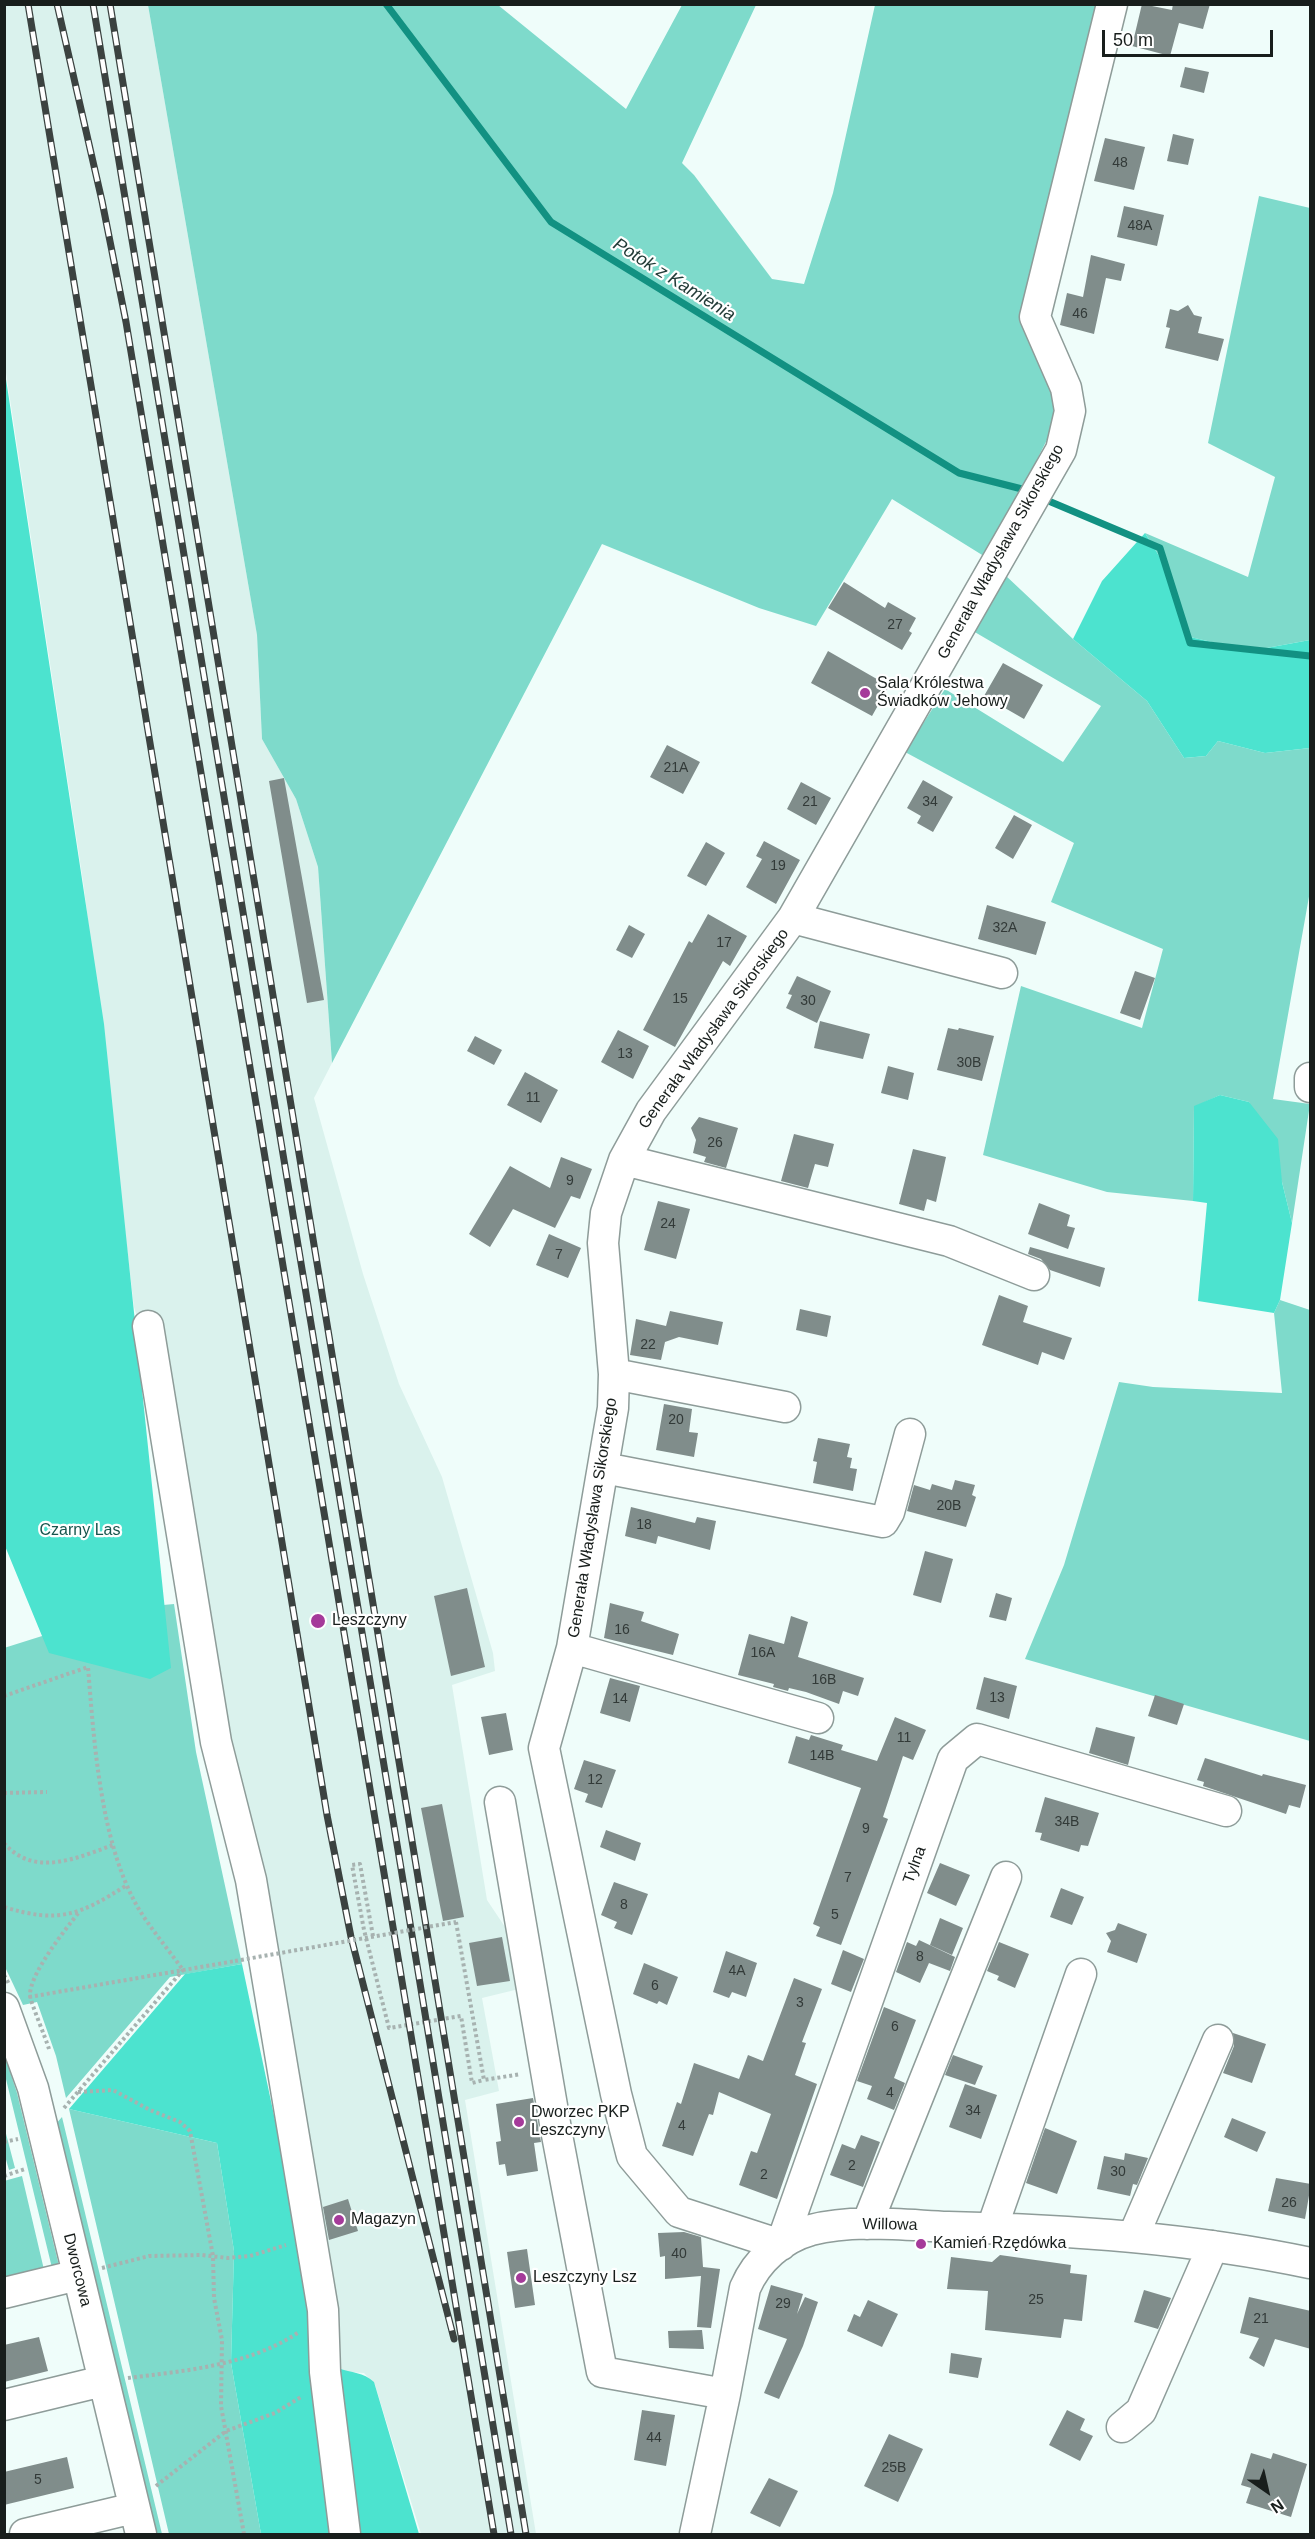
<!DOCTYPE html>
<html>
<head>
<meta charset="utf-8">
<style>
	body { margin:0 }
	#map { position:relative; width:1315px; height:2539px; overflow:hidden; background:#effdfa; font-family:Arial,sans-serif }
	canvas { display:block }
	.frame { position:absolute; inset:0; border:6px solid #181e1c; pointer-events:none }
	.north { position:absolute; left:1237px; top:2461px; width:60px; height:60px; -webkit-text-stroke:4px #fff; paint-order:stroke; rotate:146deg; font-size:16px; font-weight:700; line-height:24px; text-align:center; color:#181e1c }
	.north::after { content:''; display:block; margin:auto; width:21px; height:27px; background:#181e1c; clip-path:polygon(50% 0,100% 100%,50% 72%,0 100%) }
	.scale { position:absolute; left:1102px; top:30px; width:171px; height:27px; box-sizing:border-box; border:3px solid #181e1c; border-top:0; padding-left:8px; font-size:18px; line-height:21px; white-space:nowrap; color:#181e1c; -webkit-text-stroke:4px #fff; paint-order:stroke }
</style>
</head>
<body>
<div id="map">
<canvas width="1315" height="2539"></canvas>
<div class="frame"></div>
<div class="north">N</div>
<div class="scale">50 m</div>
</div>
<script>
const g = document.querySelector('canvas').getContext('2d');
g.lineJoin = 'round';
function fill(path, color) { g.fillStyle = color; g.fill(path, 'evenodd'); }
function stroke(path, color, width, dash) { g.strokeStyle = color; g.lineWidth = width; g.lineCap = dash ? 'butt' : 'round'; g.setLineDash(dash || []); g.stroke(path); }
function label(font, color, halo, rows, align = 'center') {
  g.font = font + ' Arial,sans-serif'; g.lineWidth = 4.5; g.setLineDash([]); g.textBaseline = 'middle'; g.strokeStyle = halo; g.fillStyle = color; for (const [text, x, y, turn = 0] of rows) {
    g.save(); g.translate(x, y); g.rotate((+turn || 0) * Math.PI / 180); g.textAlign = isNaN(turn) ? turn : align; if (halo) g.strokeText(text, 0, 0); g.fillText(text, 0, 0); g.restore();
  }
}
fill(new Path2D(`
	M4,5H148L257,635L262,739L296,799L318,867L332,1063L314,1098L363,1274L399,1384L442,1477L493,1653L495,1671L452,1685L487,1900L509,1933L523,1988L482,1998L499,2091L465,2100L536,2534H421L375,2385L364,2373L349,2372L338,2368L195,1581L174,1435L134,1307L84,888L5,366Z`), '#daf2ed');
fill(new Path2D(`
	M148,5H498L626,109L682,5H756L682,163L694,175L772,279L804,284L833,193L875,5H1100L1021,318L1055,383L1053,428L987,558L892,499L816,626L759,608L602,544L332,1063L318,867L296,799L262,739L257,635Z
	M1259,196L1310,208V640L1250,651L1186,636L1164,564L1145,533L1248,577L1275,477L1208,443Z
	M1004,574L1073,639L1147,701L1184,758L1206,756L1218,741L1265,753L1310,748V891L1273,1099L1310,1104L1292,1223L1282,1182L1249,1102L1220,1095L1194,1107L1193,1201L1107,1192L983,1155L1021,986L1142,1028L1163,949L1051,902L1074,843L905,752L945,689L1063,762L1101,706L973,631Z
	M1280,1300L1310,1310V1741L1025,1659L1064,1565L1119,1382L1153,1387L1282,1393L1274,1313Z
	M174,1604L196,1752L242,1964L170,1977L66,2098L56,2056L37,2002L23,2005L5,1967L4,1648L131,1608Z
	M4,2053L17,2093L60,2270L53,2272L5,2075Z
	M69,2109L217,2143L234,2251L231,2363L261,2534H169Z
	M62,2117L162,2534H152L54,2126Z
	M4,2126L15,2168L9,2170L5,2156Z
	M22,2176L45,2274L4,2284V2181Z`), '#7edacb');
fill(new Path2D(`
	M4,366L104,1024L171,1668L150,1679L49,1653L5,1546Z
	M1145,533L1164,564L1186,636L1250,651L1310,640V748L1265,753L1218,741L1206,756L1184,758L1147,701L1073,639L1102,581Z
	M1220,1095L1249,1102L1278,1139L1282,1182L1292,1223L1280,1300L1274,1313L1198,1301L1207,1203L1193,1201L1194,1106Z
	M242,1964L313,2300L341,2534H261L231,2363L234,2251L217,2143L69,2109L185,1974Z
	M338,2368C352,2373 363,2372 374,2382L419,2534H351Z`), '#4ce3cf');
stroke(new Path2D(`
	M386,4L551,222L959,473L1022,489
	M1051,502L1160,548L1190,643L1310,656`), '#129182', 7);
fill(new Path2D(`
	M1142,4L1172,10L1173,4H1210L1203,29L1179,23L1170,56L1132,46Z
	M1185,67L1209,72L1204,93L1180,87Z
	M1173,134L1194,139L1188,165L1167,161Z
	M1105,138L1145,147L1134,190L1094,181Z
	M1124,206L1164,215L1157,246L1117,237Z
	M1091,255L1125,264L1121,281L1106,278L1094,334L1060,325L1067,293L1083,297Z
	M1188,305L1194,315L1202,317L1198,333L1224,339L1218,361L1165,348L1170,328L1166,327L1170,309L1178,311Z
	M844,582L885,608L888,602L916,618L909,631L912,633L902,650L828,608Z
	M828,651L889,686L872,716L811,683Z
	M1003,663L1043,685L1024,719L984,696Z
	M667,745L700,762L683,794L650,777Z
	M284,778L324,1000L307,1003L269,781Z
	M923,780L953,797L933,832L917,823L921,816L907,808Z
	M801,782L831,798L816,825L787,809Z
	M1014,815L1032,825L1013,859L995,848Z
	M764,841L800,860L776,904L746,887L762,859L756,856Z
	M706,842L725,853L706,886L687,876Z
	M987,905L1046,922L1036,955L978,939Z
	M708,914L747,936L730,966L723,961L675,1047L643,1030L689,941L692,943Z
	M629,925L645,934L632,958L616,950Z
	M1135,971L1155,978L1140,1020L1120,1013Z
	M797,976L831,991L817,1023L786,1008L792,995L788,994Z
	M820,1021L870,1034L863,1059L814,1048Z
	M948,1028L958,1030L959,1028L994,1036L982,1081L937,1070Z
	M618,1030L649,1046L633,1079L601,1062Z
	M475,1036L502,1050L494,1065L467,1051Z
	M888,1066L914,1073L908,1100L881,1093Z
	M525,1072L558,1090L541,1123L507,1105Z
	M699,1117L738,1128L726,1168L704,1162L706,1157L693,1153L696,1140L691,1128Z
	M794,1134L834,1144L828,1167L815,1164L808,1188L781,1181Z
	M913,1149L946,1157L936,1202L927,1199L924,1211L899,1204Z
	M561,1157L592,1169L580,1199L571,1196L555,1228L513,1209L490,1247L469,1234L510,1166L550,1188Z
	M658,1201L690,1209L676,1259L644,1250Z
	M1039,1203L1070,1215L1067,1226L1075,1228L1068,1249L1028,1234Z
	M549,1234L581,1248L568,1278L536,1265Z
	M1030,1247L1105,1268L1100,1287L1050,1270L1041,1259L1028,1254Z
	M999,1295L1028,1306L1023,1322L1072,1338L1064,1360L1042,1352L1038,1365L982,1345Z
	M800,1309L831,1316L827,1337L796,1330Z
	M670,1311L723,1322L718,1345L679,1337L665,1342L661,1360L630,1355L636,1319L666,1326Z
	M664,1404L692,1409L689,1432L698,1433L694,1457L656,1450Z
	M818,1438L850,1444L847,1457L852,1458L850,1468L857,1469L853,1491L813,1483L817,1462L813,1461Z
	M955,1480L975,1485L972,1495L976,1497L966,1527L907,1511L914,1485L930,1490L932,1484L952,1490Z
	M631,1507L695,1523L697,1517L716,1521L710,1550L658,1536L656,1544L625,1536Z
	M925,1551L953,1559L941,1603L913,1595Z
	M467,1588L485,1667L451,1676L434,1596Z
	M996,1593L1012,1598L1006,1621L989,1617Z
	M610,1603L644,1612L641,1621L679,1634L673,1655L604,1638Z
	M791,1616L808,1622L798,1657L864,1678L858,1696L843,1691L839,1704L806,1692L789,1688L788,1691L773,1687L774,1684L738,1675L749,1634L784,1644Z
	M984,1677L1017,1686L1009,1719L976,1709Z
	M610,1678L640,1686L630,1722L600,1713Z
	M1155,1695L1184,1704L1177,1725L1148,1716Z
	M506,1713L513,1750L489,1755L481,1717Z
	M895,1717L926,1730L913,1760L903,1756L883,1817L888,1819L841,1945L816,1936L820,1927L813,1924L861,1788L788,1763L796,1736L809,1740L811,1735L843,1745L841,1750L877,1761Z
	M1096,1727L1135,1737L1128,1765L1089,1753Z
	M1205,1758L1262,1776L1263,1774L1306,1785L1300,1808L1289,1805L1286,1814L1203,1786L1204,1782L1197,1780Z
	M584,1760L616,1770L602,1808L585,1802L588,1794L574,1789Z
	M1045,1797L1099,1813L1088,1846L1081,1845L1079,1852L1040,1840L1042,1833L1035,1832Z
	M442,1804L464,1917L443,1921L421,1808Z
	M606,1830L641,1843L635,1861L600,1847Z
	M940,1863L970,1875L956,1906L927,1893Z
	M614,1882L648,1894L632,1935L614,1928L617,1922L601,1915Z
	M1061,1888L1084,1897L1072,1925L1050,1917Z
	M940,1918L963,1928L952,1955L930,1945Z
	M1118,1923L1147,1934L1137,1963L1107,1952L1111,1941L1106,1933L1115,1930Z
	M502,1937L510,1981L477,1986L469,1943Z
	M919,1940L955,1957L950,1971L929,1963L920,1983L896,1972L907,1942L916,1946Z
	M999,1942L1029,1954L1015,1988L997,1980L999,1976L987,1971Z
	M843,1950L864,1959L851,1992L831,1984Z
	M726,1951L757,1963L746,1997L732,1992L729,1998L713,1992Z
	M644,1963L678,1977L667,2005L659,2001L657,2004L633,1994Z
	M794,1978L822,1989L802,2042L806,2043L795,2075L817,2084L777,2199L739,2185L751,2151L757,2153L771,2114L719,2092L713,2115L709,2114L693,2156L662,2146L677,2102L681,2104L694,2063L739,2079L748,2055L763,2061Z
	M884,2007L916,2020L894,2078L905,2083L894,2110L867,2099L872,2086L857,2081Z
	M1233,2033L1266,2044L1252,2083L1223,2073L1234,2046Z
	M953,2055L983,2066L975,2085L945,2075Z
	M965,2084L997,2095L981,2139L949,2127Z
	M533,2098L541,2142L534,2143L538,2171L507,2176L505,2164L499,2165L496,2142L501,2141L496,2104Z
	M1232,2118L1266,2132L1257,2152L1224,2137Z
	M1045,2128L1077,2141L1057,2194L1026,2183Z
	M861,2135L880,2142L863,2187L830,2175L842,2144L855,2149Z
	M1125,2153L1148,2158L1137,2185L1133,2184L1130,2196L1097,2189L1104,2156L1124,2160Z
	M1276,2178L1311,2184L1305,2219L1268,2211Z
	M348,2199L358,2231L329,2240L323,2207Z
	M684,2232L701,2237L703,2267L720,2269L711,2328L697,2327L701,2276L665,2279V2256L660,2257L658,2233Z
	M527,2249L535,2305L515,2308L507,2252Z
	M1000,2255L1071,2265L1070,2273L1087,2275L1082,2321L1064,2319L1061,2338L985,2330L988,2291L947,2289L951,2257L992,2262Z
	M771,2285L803,2294L797,2314L805,2297L818,2302L803,2346L779,2399L764,2393L787,2339L758,2329Z
	M1144,2290L1171,2298L1158,2329L1134,2322Z
	M1249,2297L1311,2311V2349L1275,2339L1264,2367L1249,2358L1259,2338L1240,2333Z
	M868,2300L898,2314L882,2347L847,2331L854,2314L860,2317Z
	M702,2330L704,2349L669,2348L668,2331Z
	M39,2337L48,2371L4,2382V2345Z
	M951,2353L982,2358L978,2378L949,2373Z
	M642,2410L675,2415L666,2466L634,2460Z
	M1067,2410L1085,2419L1080,2430L1093,2436L1080,2461L1049,2445Z
	M889,2434L923,2449L898,2502L864,2486Z
	M1251,2453L1271,2459L1273,2453L1307,2464L1291,2517L1246,2503L1251,2488L1241,2485Z
	M67,2457L74,2488L4,2505V2472Z
	M769,2478L798,2491L780,2527L750,2513Z`), '#808d8b');
const minor = new Path2D(`
	M793,918L1002,973
	M1310,1078V1087
	M624,1160L949,1241L1034,1275
	M148,1326L216,1742L251,1880L323,2310L325,2372L345,2534
	M614,1374L785,1407
	M604,1468L883,1522L889,1512L910,1434
	M572,1648L818,1718
	M500,1802L557,2135L602,2372L725,2394
	M4,2008L33,2088L141,2534
	M867,2224L1006,1877
	M992,2228L1081,1974
	M1133,2237L1218,2040
	M781,2245L679,2212L632,2156L616,2094L544,1748L572,1648L613,1408L614,1374L603,1243L606,1213L624,1160L651,1111L793,918L1061,450L1070,411L1066,388L1035,317L1112,4
	M781,2245L953,1759L977,1739L1226,1811
	M4,2293L78,2275
	M4,2405L103,2381
	M1122,2427L1141,2411L1213,2246
	M25,2534L134,2508
	M695,2534L725,2394L745,2288C757,2260 782,2238 811,2230C855,2219 903,2225 948,2227C1069,2230 1191,2238 1310,2263`);
stroke(minor, '#8e9c99', 33);
stroke(new Path2D(`
	M4,1696L88,1667C94,1741 100,1840 137,1906C150,1928 168,1949 183,1970
	M4,1793L47,1792
	M4,1843C34,1878 77,1858 113,1845
	M4,1907C59,1924 80,1915 127,1885
	M456,1922L484,2080L521,2074
	M373,1936L360,1864L352,1865L364,1930L389,2028L461,2016L472,2083L484,2080
	M4,1975L9,1984
	M29,1997L235,1961
	M49,2049C46,2039 31,2003 30,1996C29,1974 66,1929 79,1912
	M78,2092L113,2090L150,2110L180,2122L190,2131L213,2256L214,2298L222,2340L221,2406L244,2534
	M64,2108L183,1970
	M583,2130L599,2127
	M4,2142L18,2139
	M4,2176L25,2169
	M102,2268L149,2256L202,2255L228,2258L250,2256L286,2245
	M128,2378C184,2371 251,2365 299,2332
	M156,2486L226,2431L275,2413L301,2397`), '#a7b2b0', 4, [3, 3]);
stroke(minor, '#fff', 30);
const rail = new Path2D(`
	M28,4L327,1815L351,1937L454,2339
	M57,4L102,201L126,322L494,2534
	M93,4L511,2534
	M110,4L526,2534`);
stroke(rail, '#3b4240', 7);
stroke(rail, '#fff', 4.5, [14]);
stroke(new Path2D(`
	M235,1961L456,1922`), '#a7b2b0', 4, [3, 3]);
for (const [x, y, r, color] of [
	[865,693,6,"#a53a9a"],
	[318,1621,8,"#a53a9a"],
	[519,2122,6,"#a53a9a"],
	[339,2220,6,"#a53a9a"],
	[921,2244,6,"#a53a9a"],
	[521,2278,6,"#a53a9a"]
]) { const dot = new Path2D(); dot.arc(x, y, r, 0, 2 * Math.PI); g.fillStyle = color; g.fill(dot); stroke(dot, '#fff', 2); }
label('14px', '#323a38', null, [
	["48",1120,163],
	["48A",1140,226],
	["46",1080,314],
	["27",895,625],
	["21A",676,768],
	["21",810,802],
	["34",930,802],
	["19",778,866],
	["32A",1005,928],
	["17",724,943],
	["15",680,999],
	["30",808,1001],
	["13",625,1054],
	["30B",969,1063],
	["11",533,1098],
	["26",715,1143],
	["9",570,1181],
	["24",668,1224],
	["7",559,1255],
	["22",648,1345],
	["20",676,1420],
	["20B",949,1506],
	["18",644,1525],
	["16",622,1630],
	["16A",763,1653],
	["16B",824,1680],
	["13",997,1698],
	["14",620,1699],
	["11",904,1738],
	["14B",822,1756],
	["12",595,1780],
	["34B",1067,1822],
	["9",866,1829],
	["7",848,1878],
	["8",624,1905],
	["5",835,1915],
	["8",920,1957],
	["4A",737,1971],
	["6",655,1986],
	["3",800,2003],
	["6",895,2027],
	["4",890,2093],
	["34",973,2111],
	["4",682,2126],
	["2",852,2166],
	["30",1118,2172],
	["2",764,2175],
	["26",1289,2203],
	["40",679,2254],
	["25",1036,2300],
	["29",783,2304],
	["21",1261,2319],
	["44",654,2438],
	["25B",894,2468],
	["5",38,2480]
]);
label('16px', '#181e1c', '#fff', [
	["Generała Władysława Sikorskiego",1001,552,-61],
	["Generała Władysława Sikorskiego",714,1029,-54],
	["Generała Władysława Sikorskiego",593,1518,-81],
	["Tylna",915,1865,-70],
	["Willowa",890,2225,1],
	["Dworcowa",77,2270,76]
]);
label('16px', '#181e1c', '#fff', [
	["Sala Królestwa",877,684],
	["Świadków Jehowy",877,702],
	["Leszczyny",332,1621],
	["Dworzec PKP",531,2113],
	["Leszczyny",531,2131],
	["Magazyn",351,2220],
	["Kamień Rzędówka",933,2244],
	["Leszczyny Lsz",533,2278]
], 'left');
label('16px', '#17554d', '#fff', [
	["Czarny Las",80,1531]
]);
label('italic 18px', '#233c38', '#fff', [
	["Potok z Kamienia",674,280,32]
]);
</script>
</body>
</html>
